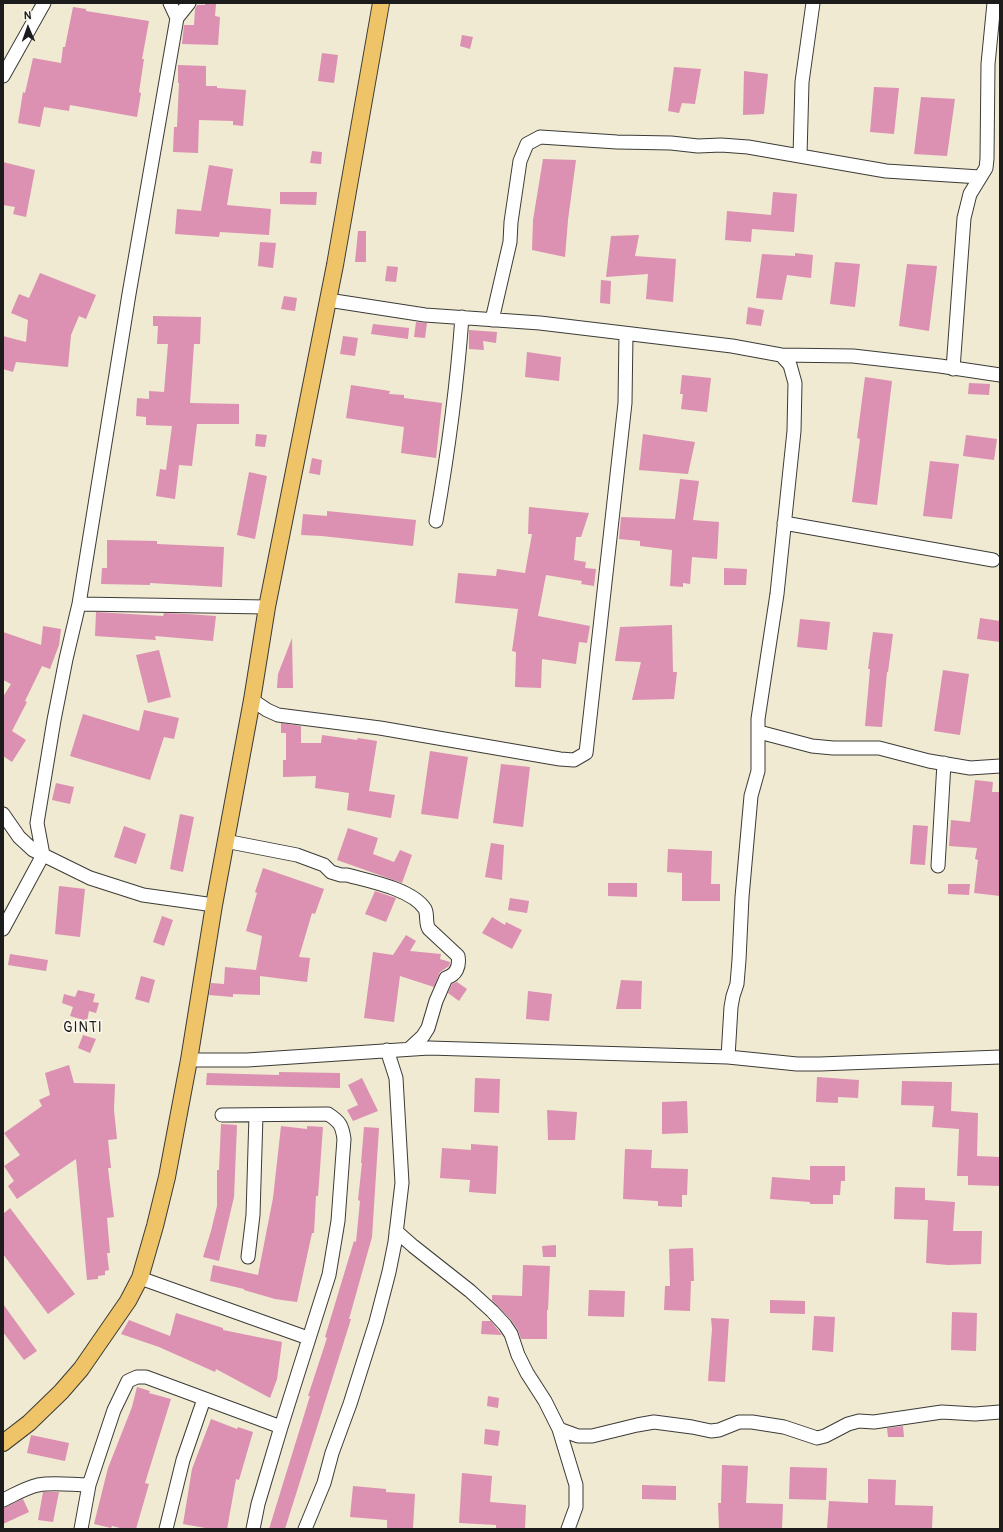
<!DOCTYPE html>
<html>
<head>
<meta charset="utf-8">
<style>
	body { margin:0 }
	#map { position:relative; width:1003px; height:1532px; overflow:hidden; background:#efead1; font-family:Pangolin,sans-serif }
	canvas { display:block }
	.frame { position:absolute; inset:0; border:4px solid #1c1c1c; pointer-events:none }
	.north { position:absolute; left:8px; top:8px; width:40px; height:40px; -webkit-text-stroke:3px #fbf7ec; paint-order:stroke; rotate:358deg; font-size:11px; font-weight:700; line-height:16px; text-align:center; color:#1c1c1c }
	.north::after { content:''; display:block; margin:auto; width:14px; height:18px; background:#1c1c1c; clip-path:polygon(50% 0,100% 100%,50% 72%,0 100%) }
</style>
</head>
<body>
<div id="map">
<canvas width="1003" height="1532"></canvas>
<div class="frame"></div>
<div class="north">N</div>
</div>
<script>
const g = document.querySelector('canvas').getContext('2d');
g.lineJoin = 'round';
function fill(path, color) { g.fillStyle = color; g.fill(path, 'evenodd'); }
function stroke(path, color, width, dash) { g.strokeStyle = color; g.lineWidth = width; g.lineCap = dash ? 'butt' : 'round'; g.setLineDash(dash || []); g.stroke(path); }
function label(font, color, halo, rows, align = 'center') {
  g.font = font + ' Pangolin,sans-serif'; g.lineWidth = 3.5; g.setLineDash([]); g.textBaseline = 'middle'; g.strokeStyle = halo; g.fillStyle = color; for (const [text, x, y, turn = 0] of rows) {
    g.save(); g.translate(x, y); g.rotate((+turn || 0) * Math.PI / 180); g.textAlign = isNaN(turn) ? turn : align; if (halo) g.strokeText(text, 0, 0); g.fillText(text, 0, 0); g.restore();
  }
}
fill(new Path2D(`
	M205,3L216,4L215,16L220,17L218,45L182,44L184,25H194L195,9L197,5H205Z
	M73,7L86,9V11L149,21L142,59H144L139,92L141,93L137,117L70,105L69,111L44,107L40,127L18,123L23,92L25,93L33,58L61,63L63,47H65Z
	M462,35L473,37L470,49L460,46Z
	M322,53L338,55L334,83L318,81Z
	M178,65L206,66V86H217V88L246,90L243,126L233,125V121L199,120L198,153L173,152L174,127H177L179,83H178Z
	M674,67L701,69L695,104L682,103L679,113L668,111Z
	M744,71L768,74L764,114L743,115Z
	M874,87L899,88L894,134L870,132Z
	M921,97L955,99L947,156L914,154Z
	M312,151L322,152L321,164L310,163Z
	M543,159L576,160L568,220L565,257L532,250L533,220Z
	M3,162L35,170L26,217L13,214L15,207L3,205Z
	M209,165L233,169L227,205L271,209L269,235L220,232L219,237L175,234L177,209L201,211Z
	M280,192H317L316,205L280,204Z
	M773,192L797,194L794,232L752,229L751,242L725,240L727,211L771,215Z
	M358,231H366V262H355Z
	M639,235L635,256L676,259L673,302L646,299L648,274L606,277L611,236Z
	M260,242L276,243L273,268L258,266Z
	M795,253L813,255L811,278L787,275L782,300L756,298L762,254L795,256Z
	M835,262L860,264L855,307L830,304Z
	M907,264L937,266L929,331L899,326Z
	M387,266L398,267L396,282L385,281Z
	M40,273L96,295L86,319L79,316L71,335L68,367L16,362L13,372L3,369V336L26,342L28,320L11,313L19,294L29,298Z
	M601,280L611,281L610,304L600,303Z
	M284,296L297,298L295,311L281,309Z
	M748,307L764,310L761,326L746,324Z
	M153,316L201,317L200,344H194L190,403L239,404V424H197L192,466L179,465L175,499L156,496L160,469L166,470L172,426L146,425V417L136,416L137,398L149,399V391L164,392L168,344H157L158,326H153Z
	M416,322L427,323L425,338L414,337Z
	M373,324L409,328L408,339L371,334Z
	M469,330L497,332L496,343L483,341L484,350L469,349Z
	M343,336L358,338L355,356L340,354Z
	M527,352L561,357L559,381L525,377Z
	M682,375L711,378L707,412L681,409L683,394H680Z
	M865,377L892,381L877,505L852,502L860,439L857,438Z
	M969,383L990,384L989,395L968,394Z
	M351,385L390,391L389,394L404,395V398L442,403L436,458L401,453L404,427L346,418Z
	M256,434L267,435L265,447L255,446Z
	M643,434L695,442L688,474L639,470Z
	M966,435L997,439L994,460L963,456Z
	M312,458L322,460L320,475L309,473Z
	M930,461L959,464L952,519L923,516Z
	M249,472L267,476L255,539L237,535Z
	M680,479L699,481L693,520L719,522L717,559L692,557L690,584L683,583V587L670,586L672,550L640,546V541L619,539L621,517L675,519Z
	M529,507L589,513L581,537H576L574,560L586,562L585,568L596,569L594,586L581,584L582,581L546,575L538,616L590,626L587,643L579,642L576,664L542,659L541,688L515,687L516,652L512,651L518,609L455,603L458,573L496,576L497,569L525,573L532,534H528Z
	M327,511L416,520L413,546L322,536L301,535L303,514L327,516Z
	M107,540L157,541V544L224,547L222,587L150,583V585L101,584L102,568H107Z
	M724,568L747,569L746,585H724Z
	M96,612L163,616L164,613L187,614L216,616L213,641L155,636L156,640L95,636Z
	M980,618L1000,621V642L977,639Z
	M800,619L830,622L827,650L797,647Z
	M672,625L673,672H677L674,699L632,700L641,662L615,661L620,627Z
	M43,626L61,629L59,645L50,669L42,666L25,701L27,702L12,731L26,740L12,762L3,756V697L11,684L3,680V632L41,645Z
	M873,632L893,634L888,672H887L882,727L865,726L870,669H868Z
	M292,638L293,688H277L278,674Z
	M159,650L171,697L148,703L136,655Z
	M943,670L969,674L960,735L934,731Z
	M144,710L179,718L174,739L164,737L150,780L70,756L83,714L139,731Z
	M281,723L301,726V743H321L322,735L357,740L358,738L377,741L369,791L395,795L391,818L347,810L349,793L315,788L316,776L283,777V760H286V733H281Z
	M430,751L468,757L458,819L421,814Z
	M501,764L530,767L523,827L493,823Z
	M975,780L993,782L992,792H1000V896L974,893L978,860L975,859L977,848L949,846L951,820L970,822Z
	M56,783L74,787L70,804L52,800Z
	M180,814L194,817L183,872L170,869Z
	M913,825L928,826L925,865L910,864Z
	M124,826L146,834L136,864L114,857Z
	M348,828L378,838L373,854L394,862L400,850L412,855L402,883L337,860Z
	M491,843L504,845L502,880L485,877Z
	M668,849L712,851L711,884H720V901H682V873L667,872Z
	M263,868L324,889L315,914L312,913L299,957L310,958L307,982L260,976V995L233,994V997L209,995L211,983L224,984L225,967L256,970L262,936L246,931L257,893L255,892Z
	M608,883H637V897L608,896Z
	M948,884H970L969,895L948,894Z
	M59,886L85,889L80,937L55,934Z
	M375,891L396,898L386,922L365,914Z
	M510,898L529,901L527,913L508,910Z
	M162,916L173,920L164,946L153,942Z
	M492,917L505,925L506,922L522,930L512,949L482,933Z
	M406,935L416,941L410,951L441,954L440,959L450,962L449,966L440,972L434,987L400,976L394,1022L364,1018L373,952L393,955Z
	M10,954L48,960L46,971L8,965Z
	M141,976L155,980L149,1003L135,999Z
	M621,980L642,981L641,1009H616Z
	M457,982L467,989L459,1001L448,993L452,984Z
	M78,990L95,994L93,1002L99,1003L96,1013L89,1011L87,1021L70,1016L73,1007L62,1003L64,994L75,997Z
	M528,991L552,994L549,1021L526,1019Z
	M83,1035L96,1039L90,1053L78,1048Z
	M69,1065L74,1083L115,1084L114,1110L117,1139L108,1140L111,1168H108L114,1217L107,1218L110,1253H107L109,1270L105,1271V1275L98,1276V1279L87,1280L76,1159L17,1199L8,1186L14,1181L4,1166L20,1155L4,1133L42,1106L39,1100L50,1095L45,1073Z
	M279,1072L340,1073V1088L206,1085L207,1073L279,1075Z
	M817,1077L859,1080L858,1098L838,1097V1103L816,1102Z
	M362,1078L378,1111L353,1121L347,1110L358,1105L348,1085Z
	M475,1078L500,1079L499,1113L474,1112Z
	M902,1081L952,1082L951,1111L978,1113L977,1156L1000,1157V1186L968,1185V1176H957L959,1129L932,1127L934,1106L901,1105Z
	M687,1101L688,1133L662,1134V1102Z
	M547,1110L577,1112L575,1140H548Z
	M221,1124L237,1125L234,1197L219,1261L203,1257L211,1231L217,1206V1170H219Z
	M281,1126L307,1129V1126L323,1127L318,1196H316L314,1233H312L297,1302L275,1299L244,1290V1289L210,1281L213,1265L258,1275L273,1198Z
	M364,1127L379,1128L372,1237L349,1319H351L285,1529H269L310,1396H308L327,1338L325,1337L354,1241L356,1242L360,1201L358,1200L362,1163H361Z
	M471,1144L498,1146L496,1194L469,1192L470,1180L440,1178L442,1148L471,1150Z
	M625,1149L652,1150L651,1168L688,1169L687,1195H682V1207L658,1206V1201L623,1199Z
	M810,1166H845V1181H841L840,1195H833V1204H810V1202L770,1199L772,1177L810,1180Z
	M895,1187L925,1188V1200L955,1202L953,1231H982L981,1264L948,1265L926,1263L928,1220L894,1219Z
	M10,1208L75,1294L48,1314L3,1254V1214Z
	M556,1245V1257H543L542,1246Z
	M693,1248L694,1281H691L690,1311L664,1310L665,1286H670L669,1249Z
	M523,1265L550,1266L548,1310H547V1339H521L518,1330L512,1321L492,1300V1295L522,1296Z
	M589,1290L625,1291L624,1317L588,1316Z
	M770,1300L805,1301V1314L770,1313Z
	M3,1304L37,1351L24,1360L3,1332Z
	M952,1312L977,1313L976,1351L951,1350Z
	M176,1313L223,1328V1330L282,1342L277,1379L270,1398L216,1369L215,1372L159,1347L121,1334L129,1320L170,1336Z
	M814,1316L835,1317L833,1352L812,1350Z
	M711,1318L729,1319L725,1382L708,1381L712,1329Z
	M482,1321H491L502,1335L481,1334Z
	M137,1387L150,1391L149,1393L171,1399L145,1483L149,1484L136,1529H124L112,1526L111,1528L94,1524L108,1468L132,1407Z
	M488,1396L499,1398L498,1408L487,1406Z
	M211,1419L237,1429L238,1427L253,1432L239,1480L236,1479L227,1529H211L183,1524L192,1469Z
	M903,1426L904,1437H888L887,1428Z
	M485,1429L500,1431L498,1446L484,1444Z
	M31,1435L69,1443L65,1461L27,1453Z
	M722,1465L748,1466L746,1503L783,1504L782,1529H719L718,1503H721Z
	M790,1467L827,1468L826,1500L789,1499Z
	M462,1473L492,1476L490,1502L526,1505L525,1529H496V1525L459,1523Z
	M868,1479L896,1480L895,1505L933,1506L932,1529H827L829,1501L868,1503Z
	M642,1485L676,1486V1500L642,1499Z
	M353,1486L386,1489V1492L415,1494L413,1529H387V1520L350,1517Z
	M43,1492H59L53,1522L38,1520Z
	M23,1499L29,1512L3,1524V1508Z`), '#dc90b2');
const minor = new Path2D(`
	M170,3L177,18
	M3,76L44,3
	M800,156L802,82L813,3
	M328,300L425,315L540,323L732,346L781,355L853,356L940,366L1000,375
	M492,320L510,242L511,222L520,161L527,144L540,137L617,142L671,143L698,146L721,145L748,147L886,171L980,177
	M953,369L964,218L970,194L986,168L987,159L988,64L994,3
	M436,521C448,453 457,386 462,317
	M784,523L993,560
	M79,604L267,607
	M252,700L267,710L278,715L380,728L560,759L574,760L586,753L625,403L626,334
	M759,732L812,746L833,748H879L929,761L970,768L1000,766
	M3,814L19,837L33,850L90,878L143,895L214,905
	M225,841L297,855L324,865L331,872L341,875H347C369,881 412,889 425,909C428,915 425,923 429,929L458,956C460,967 456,975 446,978L436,1001L428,1028L423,1036L409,1049
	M938,866L944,763
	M3,929L43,855L37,823L54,720L66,659L79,604L129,294L177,18L189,3
	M728,1057L731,1007L733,996L737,984L739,960L742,897L751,796L758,771V719L777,594L794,431L795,383L790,365L781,355
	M189,1060H247L429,1048L728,1057L797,1064H820L1000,1057
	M222,1115L328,1114C340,1122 342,1125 344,1139L338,1221L329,1275L281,1427L258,1504L253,1529
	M396,1231L413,1246L470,1291L492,1311L505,1325L511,1334L518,1355L527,1373L545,1401L559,1429L576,1485V1507L568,1529
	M248,1257L253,1215L256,1115
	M140,1278L308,1338
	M559,1429L578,1436H592L637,1425L654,1422L692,1427L711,1431L719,1430L739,1422H752L784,1427L817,1438L825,1436L848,1424L859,1421L874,1422L942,1412L975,1414L1000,1412
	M3,1500C14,1495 25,1488 38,1485C55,1482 72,1485 89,1485
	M81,1529L89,1485L114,1410L128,1381L137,1377H146L281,1427
	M166,1529L183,1460L204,1399
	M305,1529L324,1483L332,1453L350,1404L376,1322L389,1272L395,1242L402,1183L396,1078L387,1050`);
const major = new Path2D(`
	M3,1443L29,1423L61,1392L81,1369L128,1301L140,1278L155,1226L167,1177L189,1060L214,905L252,700L267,607L335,265L381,3`);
stroke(minor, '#3c3b37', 15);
stroke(major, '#3c3b37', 18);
stroke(minor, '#fff', 13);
stroke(major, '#efc469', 16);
g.letterSpacing = '1px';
label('14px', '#1c1c1c', '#fbf7ec', [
	["GINTI",83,1028]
]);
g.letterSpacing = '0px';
</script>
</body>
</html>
